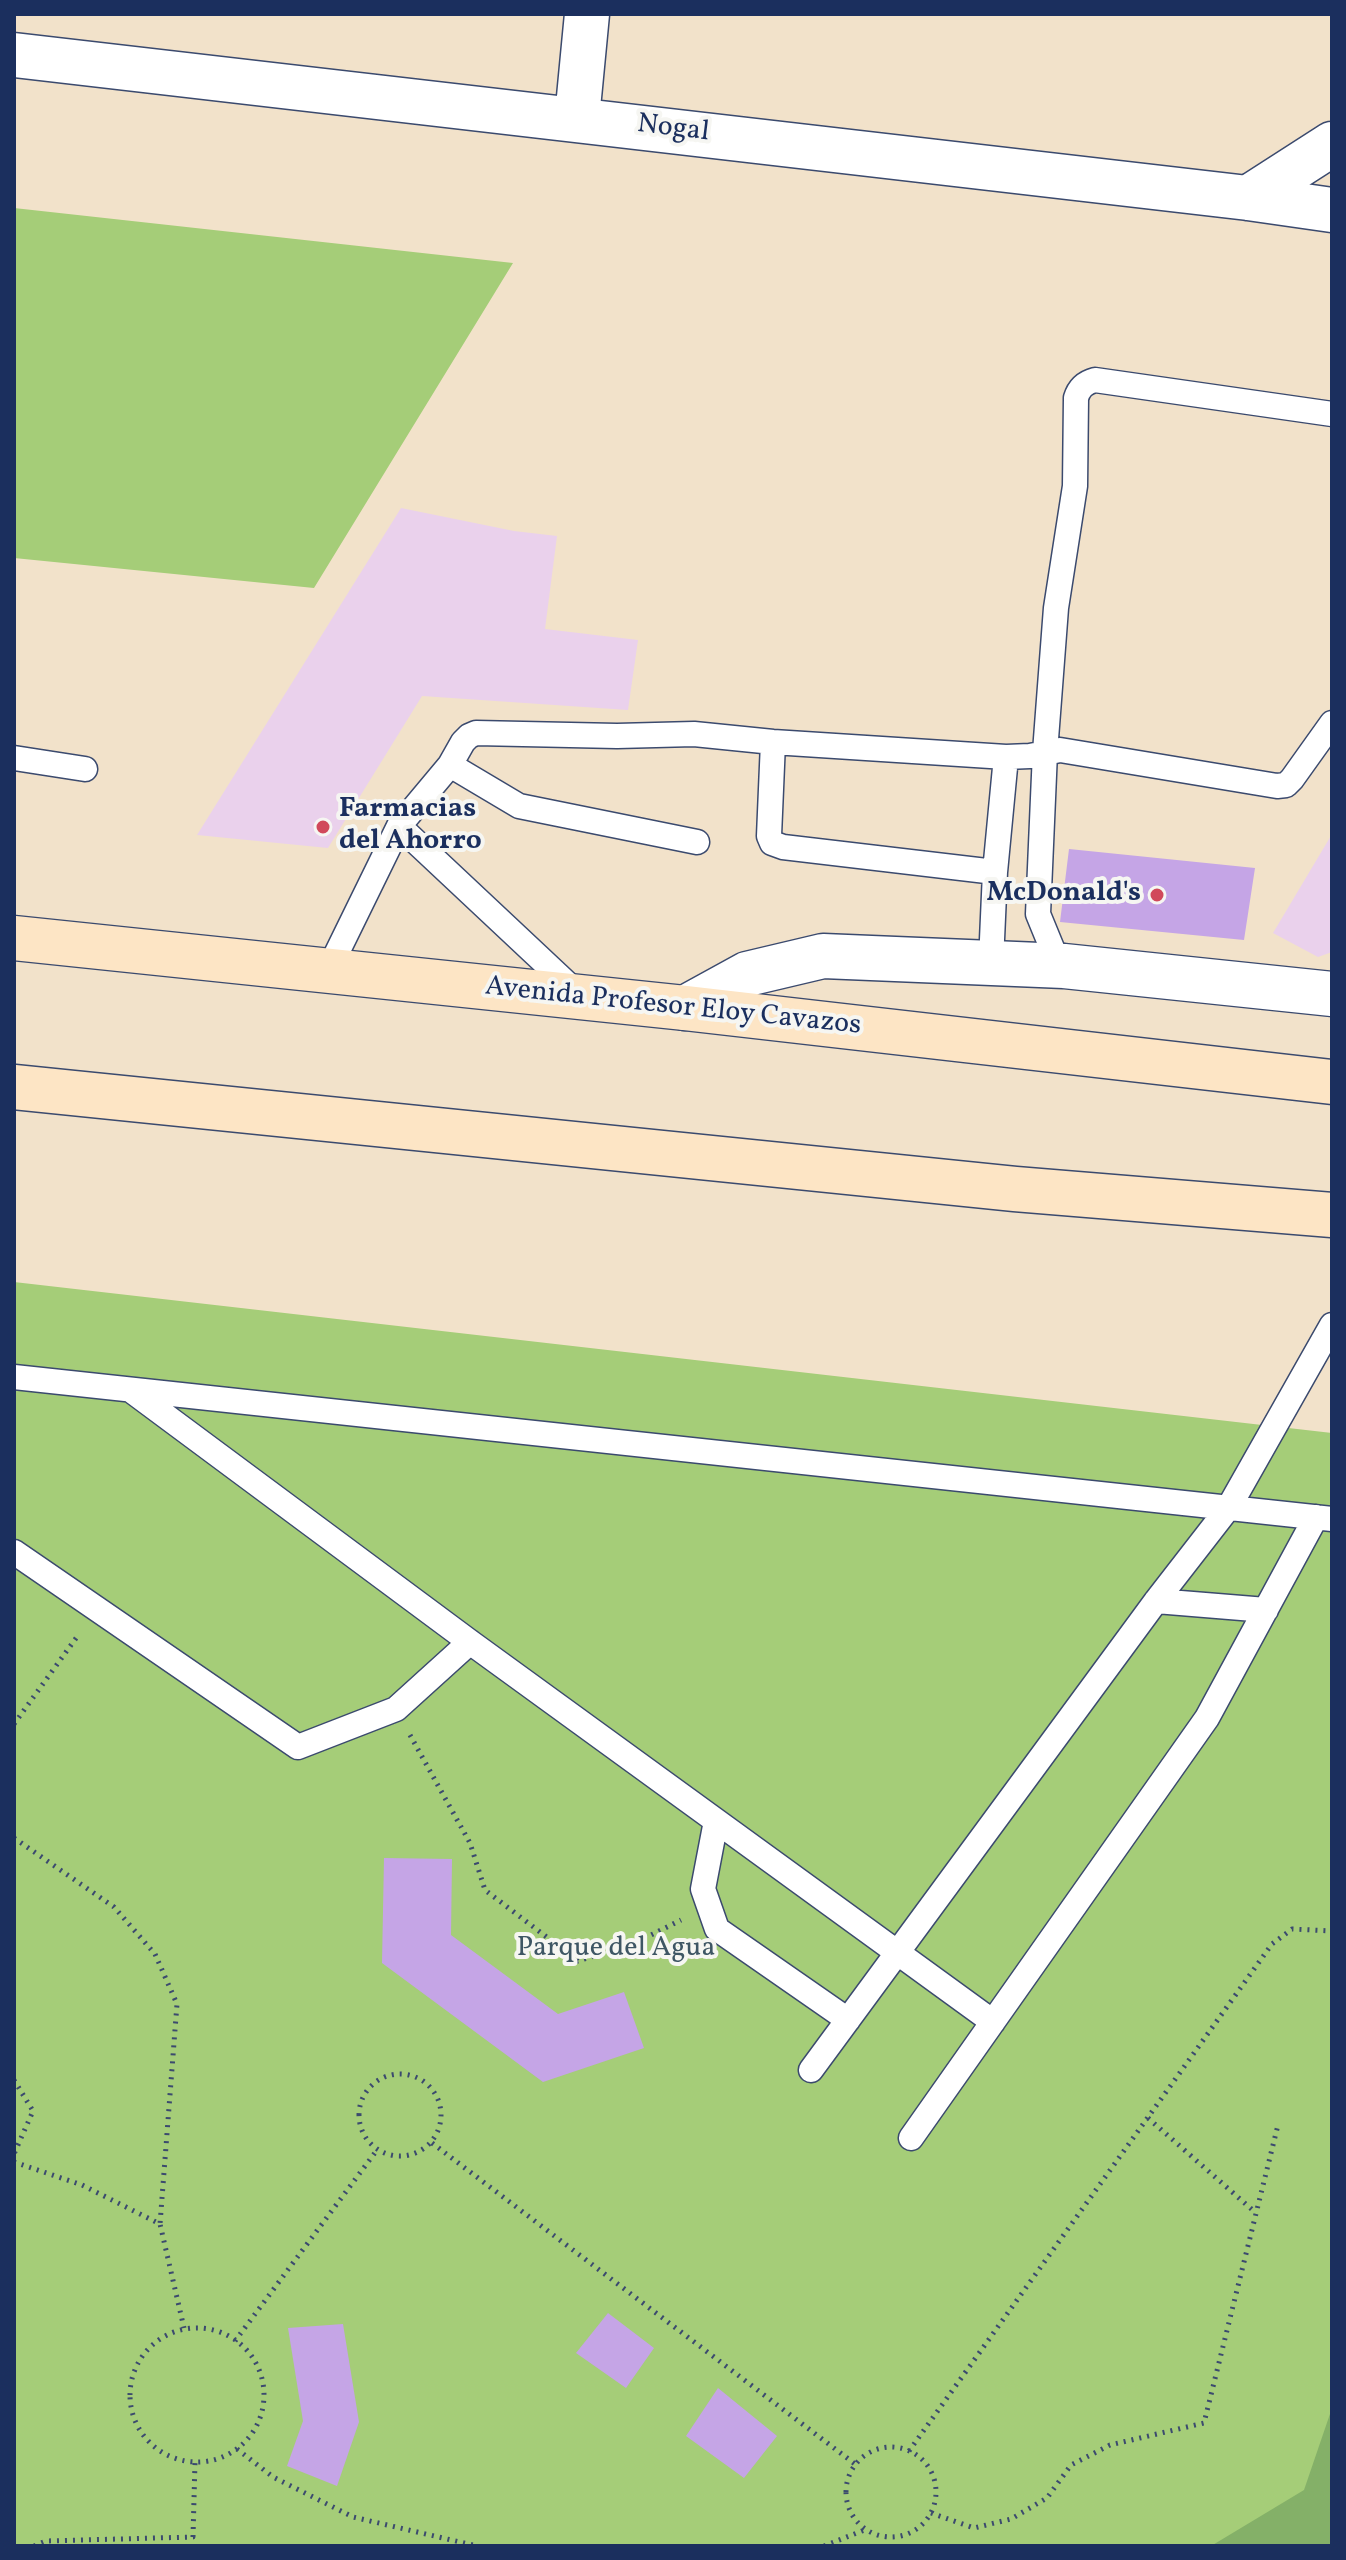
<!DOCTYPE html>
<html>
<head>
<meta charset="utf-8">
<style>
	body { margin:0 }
	#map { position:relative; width:1346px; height:2560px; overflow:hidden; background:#f2e2ca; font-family:Vollkorn,serif }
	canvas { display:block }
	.frame { position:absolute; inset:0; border:16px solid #1b2f5e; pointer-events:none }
</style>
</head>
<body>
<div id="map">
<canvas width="1346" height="2560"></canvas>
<div class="frame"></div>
</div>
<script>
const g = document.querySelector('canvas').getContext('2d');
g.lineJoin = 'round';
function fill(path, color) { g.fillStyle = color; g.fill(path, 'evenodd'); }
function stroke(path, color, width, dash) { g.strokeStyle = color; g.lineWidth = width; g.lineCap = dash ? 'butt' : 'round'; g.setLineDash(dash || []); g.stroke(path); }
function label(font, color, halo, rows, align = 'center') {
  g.font = font + ' Vollkorn,serif'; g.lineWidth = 8; g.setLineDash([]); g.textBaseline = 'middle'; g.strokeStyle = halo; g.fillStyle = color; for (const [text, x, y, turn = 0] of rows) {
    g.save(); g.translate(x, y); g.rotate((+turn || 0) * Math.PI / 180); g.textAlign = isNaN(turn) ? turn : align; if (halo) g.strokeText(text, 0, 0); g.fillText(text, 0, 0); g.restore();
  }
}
fill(new Path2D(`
	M401,508L514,531L557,536L545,629L638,640L628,710L422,696L328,848L197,835Z
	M1332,834V952L1318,957L1273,933Z`), '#ead1ec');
fill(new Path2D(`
	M14,208L513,263L314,588L14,558Z
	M14,1282L1332,1433V2546H14Z`), '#a5cd78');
fill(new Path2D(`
	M1332,2408V2546H1211L1304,2490Z`), '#84b068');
fill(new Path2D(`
	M1069,849L1255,868L1244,940L1060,922Z
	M384,1858L452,1859L451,1935L558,2014L624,1992L644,2048L543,2082L382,1963Z
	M608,2313L654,2348L626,2388L576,2353Z
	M343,2324L359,2422L337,2486L287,2466L303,2421L288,2328Z
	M718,2388L777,2436L744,2478L686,2436Z`), '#c5a5e6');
const service = new Path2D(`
	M773,742L769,836L772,843L783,847L995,872
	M14,758L85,769
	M450,765L519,806L697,842
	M399,826L577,993
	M991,962L995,872L1006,757
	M1064,966L1054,953L1038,914L1045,752L1056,608L1075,486L1076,398C1079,388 1084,383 1095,380L1332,414
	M328,971L399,826L450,765L463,742L469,736L476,733L617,736L694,734L773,742L1006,757L1030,756L1060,750L1277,786L1286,785L1292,779L1332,723
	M14,1377L1332,1519
	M132,1391L470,1642L993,2022
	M14,1552L298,1747L396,1709L470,1642
	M1156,1601L1266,1610
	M716,1821L703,1889L717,1929L848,2020
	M811,2070L1156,1601L1229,1507L1332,1325
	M911,2138L1207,1718L1316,1517`);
const minor = new Path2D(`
	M14,55L1248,198L1332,210
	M577,118L587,14
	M1248,198L1332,144`);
const tertiary = new Path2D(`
	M685,1008L747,974L823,956L1064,966L1332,994`);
const secondary = new Path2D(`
	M14,938L685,1008L1332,1082
	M14,1087L1015,1189L1332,1215`);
stroke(service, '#3b4a6e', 27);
stroke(minor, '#3b4a6e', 47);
stroke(tertiary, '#3b4a6e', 47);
stroke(secondary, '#3b4a6e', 47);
stroke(new Path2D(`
	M14,1724L79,1634
	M410,1735L470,1843L485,1890L578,1961L635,1943L681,1920
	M14,1838L114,1907L155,1954L177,2004L160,2224
	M359 2115a41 41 0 1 1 82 0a41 41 0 1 1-82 0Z
	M14,2080L33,2111L14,2154
	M1148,2118L1256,2213
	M432,2143L855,2464
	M14,2162L82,2185L160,2224L184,2328
	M130 2395a67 67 0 1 1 134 0a67 67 0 1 1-134 0Z
	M235,2341L377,2150
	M846 2492a45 45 0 1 1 90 0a45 45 0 1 1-90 0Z
	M237,2449L273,2477L353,2517L477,2546
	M909,2451L1272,1944L1292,1929L1332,1931
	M931,2513L974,2528L1011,2519L1047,2498L1071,2465L1110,2445L1204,2423L1278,2125
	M34,2546L46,2541L193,2537L195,2462
	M824,2546L867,2529`), '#3b4a6e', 5, [2, 6]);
stroke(service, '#fff', 24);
stroke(minor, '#fff', 44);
stroke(tertiary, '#fff', 44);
stroke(secondary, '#fde5c5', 44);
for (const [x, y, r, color] of [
	[323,827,8,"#d1495b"],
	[1157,895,8,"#d1495b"]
]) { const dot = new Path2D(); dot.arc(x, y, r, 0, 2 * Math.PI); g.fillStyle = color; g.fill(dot); stroke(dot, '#f6f6f2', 3); }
label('28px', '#1b2f5e', '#f6f6f2', [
	["Nogal",673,130,7],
	["Avenida Profesor Eloy Cavazos",673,1008,6]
]);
label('bold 28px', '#1b2f5e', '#f6f6f2', [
	["Farmacias",339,811],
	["del Ahorro",339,843],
	["McDonald's",1141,895,"right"]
], 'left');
label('28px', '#3e5664', '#f6f6f2', [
	["Parque del Agua",616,1950]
]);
</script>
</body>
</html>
